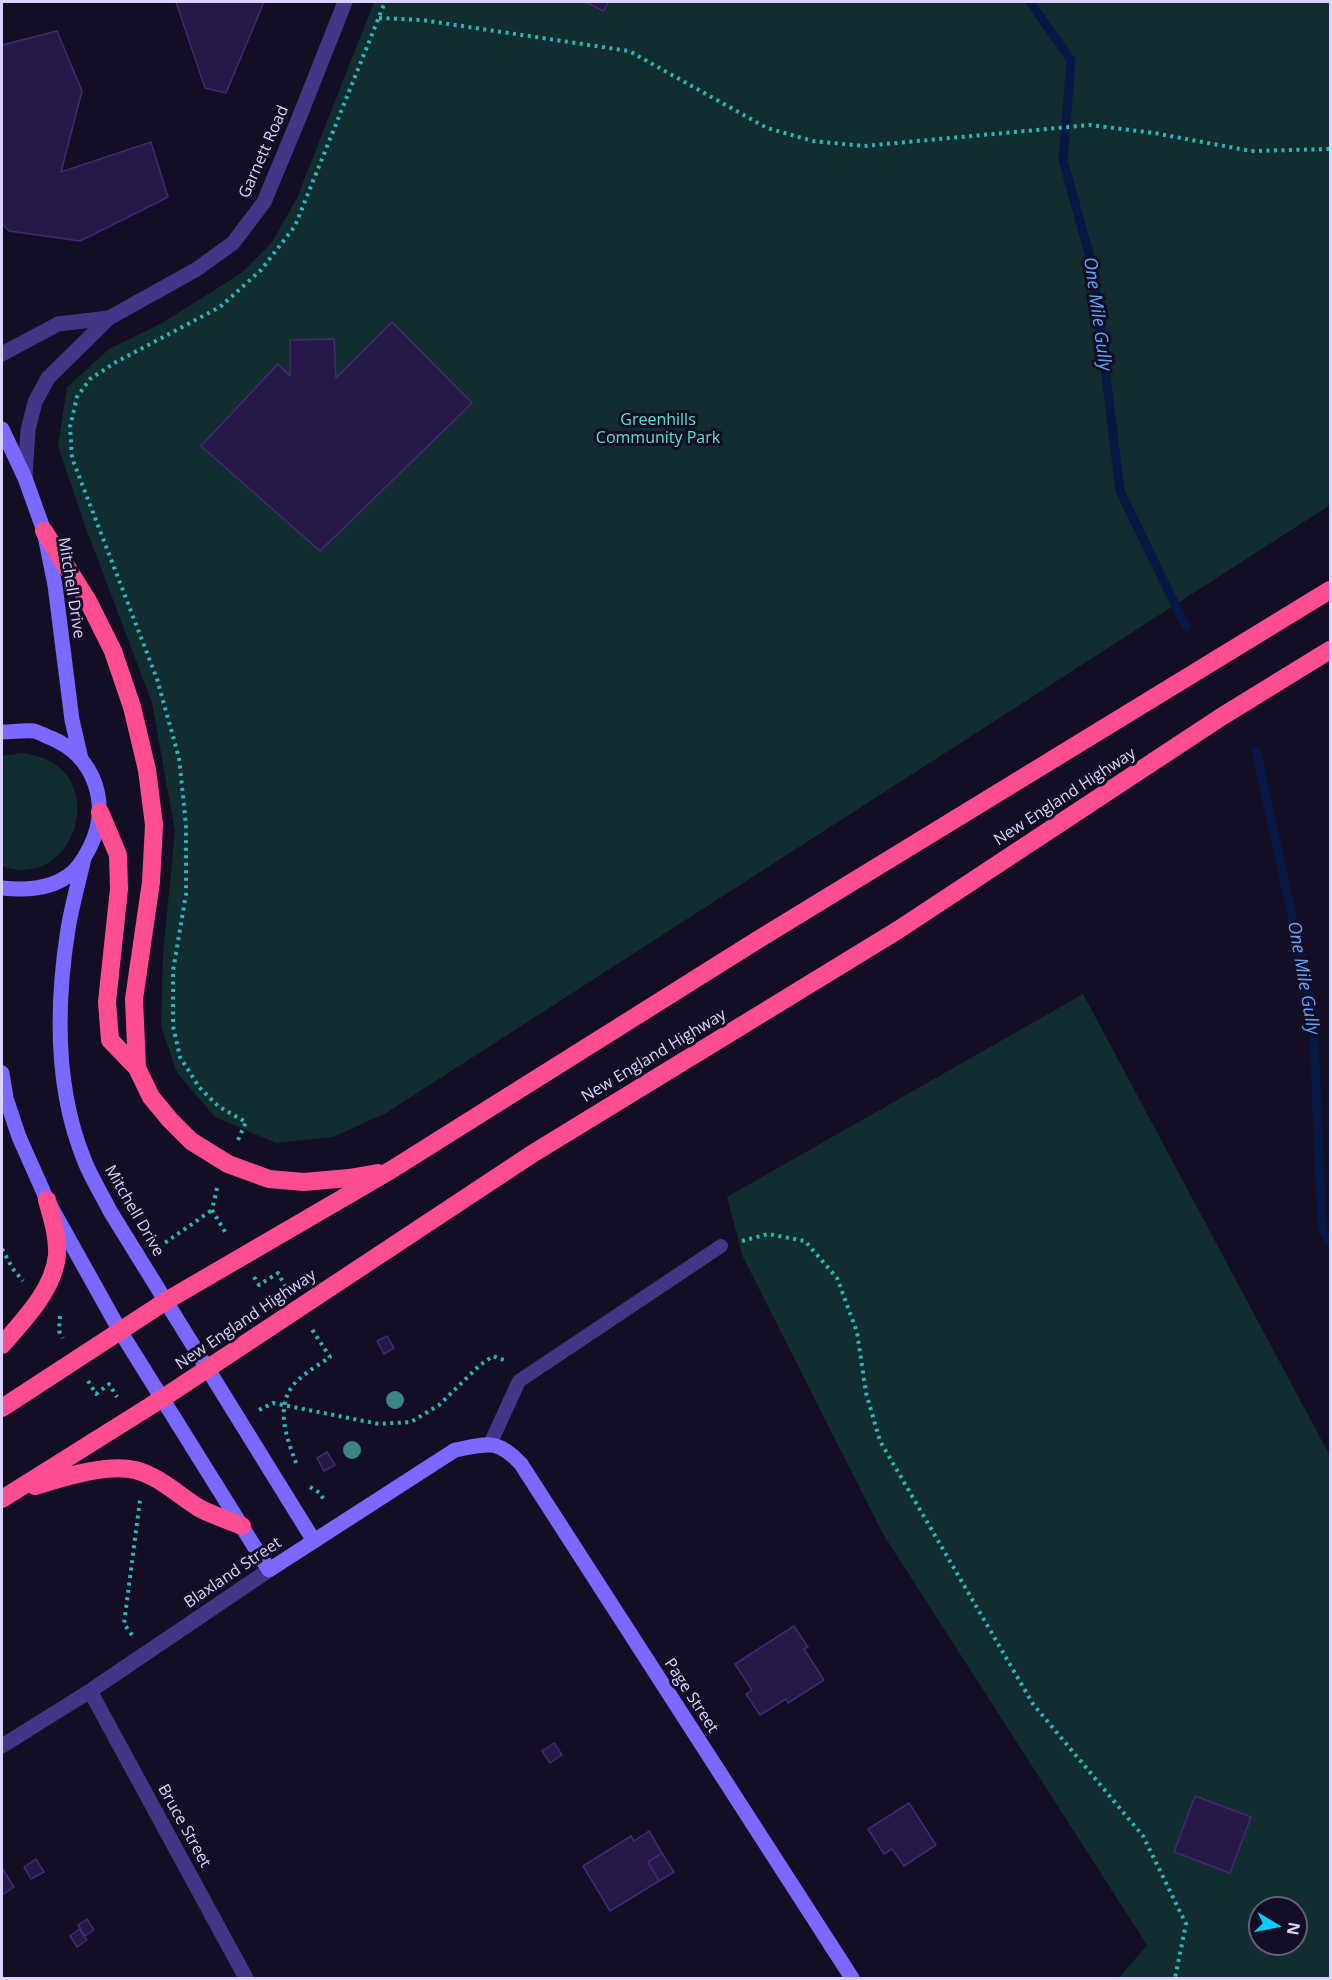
<!DOCTYPE html>
<html>
<head>
<meta charset="utf-8">
<style>
	body { margin:0 }
	#map { position:relative; width:1332px; height:1980px; overflow:hidden; background:#140e25; font-family:"Open Sans",sans-serif }
	canvas { display:block }
	.frame { position:absolute; inset:0; border:3px solid #dbd2ff; pointer-events:none }
	.north { position:absolute; left:1248px; top:1896px; width:60px; height:60px; box-sizing:border-box; background:#140e25; border:2px solid #645c7c; border-radius:50%; rotate:100deg; font-size:16px; font-weight:700; line-height:24px; text-align:center; color:#dbd2ff }
	.north::after { content:''; display:block; margin:auto; width:21px; height:27px; background:#00ccfd; clip-path:polygon(50% 0,100% 100%,50% 72%,0 100%) }
</style>
</head>
<body>
<div id="map">
<canvas width="1332" height="1980"></canvas>
<div class="frame"></div>
<div class="north">N</div>
</div>
<script>
const g = document.querySelector('canvas').getContext('2d');
g.lineJoin = 'round';
function fill(path, color) { g.fillStyle = color; g.fill(path, 'evenodd'); }
function stroke(path, color, width, dash) { g.strokeStyle = color; g.lineWidth = width; g.lineCap = dash ? 'butt' : 'round'; g.setLineDash(dash || []); g.stroke(path); }
function label(font, color, halo, rows, align = 'center') {
  g.font = font + ' "Open Sans",sans-serif'; g.lineWidth = 6; g.setLineDash([]); g.textBaseline = 'middle'; g.strokeStyle = halo; g.fillStyle = color; for (const [text, x, y, turn = 0] of rows) {
    g.save(); g.translate(x, y); g.rotate((+turn || 0) * Math.PI / 180); g.textAlign = isNaN(turn) ? turn : align; if (halo) g.strokeText(text, 0, 0); g.fillText(text, 0, 0); g.restore();
  }
}
fill(new Path2D(`
	M374,2H1330V505L386,1113L333,1137L276,1143L215,1117L177,1073L161,1026L163,954L175,831L152,703L84,523L58,446L67,387L109,349L162,323L243,272L272,242L297,198Z
	M22,753C28,754 34,755 40,757C110,780 73,892 2,866V756Z
	M1083,994L1330,1456V1978H1119L1147,1945L883,1534L743,1257L727,1197ZM1260,1908H1296V1944H1260Z`), '#112d2f');
stroke(new Path2D(`
	M1030,2L1071,60L1063,160L1093,268L1120,491L1186,627
	M1256,750L1313,1013L1322,1228L1330,1243`), '#081844', 9);
const building = new Path2D(`
	M176,2H264L226,93L205,88Z
	M585,2H608L604,11Z
	M57,31L82,91L61,172L151,142L168,197L80,241L9,231L2,224V45Z
	M392,322L472,403L320,551L201,446L278,364L290,376V340L334,339L336,378Z
	M387,1336L394,1348L384,1354L377,1341Z
	M327,1452L335,1465L324,1471L317,1458Z
	M794,1626L808,1647L804,1649L824,1680L788,1703L786,1699L760,1715L746,1694L752,1690L735,1664Z
	M554,1743L562,1755L550,1763L542,1751Z
	M1195,1796L1251,1817L1230,1873L1174,1852Z
	M909,1803L936,1845L904,1866L892,1849L884,1854L868,1829Z
	M649,1831L662,1853L648,1862L659,1881L610,1911L583,1866L631,1836L634,1841Z
	M662,1853L674,1872L659,1881L648,1862Z
	M36,1859L44,1872L31,1879L24,1867Z
	M2,1868L14,1887L2,1895Z
	M87,1919L94,1930L85,1936L78,1925Z
	M79,1929L87,1940L77,1947L70,1936Z`);
fill(building, '#271947');
stroke(building, '#402a74', 1.5);
stroke(new Path2D(`
	M379,18L422,20L629,51L767,128L813,141L864,146L1090,125L1154,133L1251,151L1330,149
	M238,1140L246,1122L218,1106L199,1087L180,1057L173,1026V971L186,894V825L179,758L157,679L72,458L70,427L77,397L90,379L116,362L220,307L261,270L295,226L385,2
	M217,1188L212,1210L227,1235
	M742,1241L768,1234L805,1241L837,1278L857,1332L866,1393L880,1441L1033,1704L1143,1836L1186,1924L1175,1978
	M159,1247L212,1210
	M2,1249L13,1269L23,1281
	M254,1277L259,1285L278,1273L285,1286
	M60,1316L59,1331L63,1338
	M88,1381L96,1394L109,1384L117,1397
	M259,1410L273,1403L379,1424L411,1422L439,1405L480,1365L493,1356L507,1361
	M296,1463C286,1436 273,1402 299,1379C308,1371 320,1364 330,1357L311,1328
	M310,1487L320,1493L324,1500
	M132,1635L124,1624L140,1500`), '#2bb5ba', 4, [3, 4.5]);
stroke(new Path2D(`
	M490,1444L519,1381L721,1246`), '#413786', 14);
stroke(new Path2D(`
	M2,354L58,324L109,318
	M25,478L28,430L35,402L48,378L109,318L197,269L233,243L264,202L299,118L345,2
	M90,1691L246,1978
	M2,1746L90,1691L269,1570`), '#413786', 15);
stroke(new Path2D(`
	M2,429L25,478L44,531L55,585L72,720L81,759
	M2,732C12,732 24,730 34,731C39,732 45,736 51,738C95,756 111,805 90,847C85,857 77,870 68,876C48,890 24,890 2,888
	M84,858C79,881 72,905 68,929C56,1005 55,1090 85,1162C92,1179 102,1195 110,1211L314,1541
	M2,1073L6,1098L19,1137L47,1200L120,1331L269,1570L455,1450C487,1444 497,1438 521,1464L852,1978`), '#7b69ff', 15);
stroke(new Path2D(`
	M44,531L88,601L113,651L132,707L147,770L154,825L151,882L134,999L137,1068
	M100,812L118,855L119,889L107,1002L110,1040L137,1068L151,1097L170,1120L191,1141L228,1164L269,1179L304,1182L349,1178L378,1173
	M2,1345C24,1320 54,1289 57,1255C58,1236 52,1218 47,1200
	M2,1408L166,1301L391,1170L759,939L1330,590
	M35,1486C62,1478 107,1463 135,1470C159,1476 178,1495 199,1508C212,1515 228,1520 242,1526
	M2,1499L163,1398L532,1154L898,930L1221,717L1330,650`), '#ff4d91', 18);
g.fillStyle = '#3a8482';
for (const [x, y] of [
	[395,1400],
	[352,1450]
]) { g.beginPath(); g.arc(x, y, 9, 0, 2 * Math.PI); g.fill(); }
label('16px', '#dbd2ff', '#140e25', [
	["Garnett Road",264,152,-66],
	["Mitchell Drive",71,588,81],
	["New England Highway",1065,797,-33],
	["New England Highway",654,1056,-31],
	["Mitchell Drive",134,1211,60],
	["New England Highway",246,1320,-34],
	["Blaxland Street",233,1573,-34],
	["Page Street",691,1696,57],
	["Bruce Street",184,1826,61]
]);
label('16px', '#59e4ce', '#140e25', [
	["Greenhills",658,420],
	["Community Park",658,438]
]);
label('italic 18px', '#60a6ff', '#140e25', [
	["One Mile Gully",1097,314,82],
	["One Mile Gully",1303,978,80]
]);
</script>
</body>
</html>
